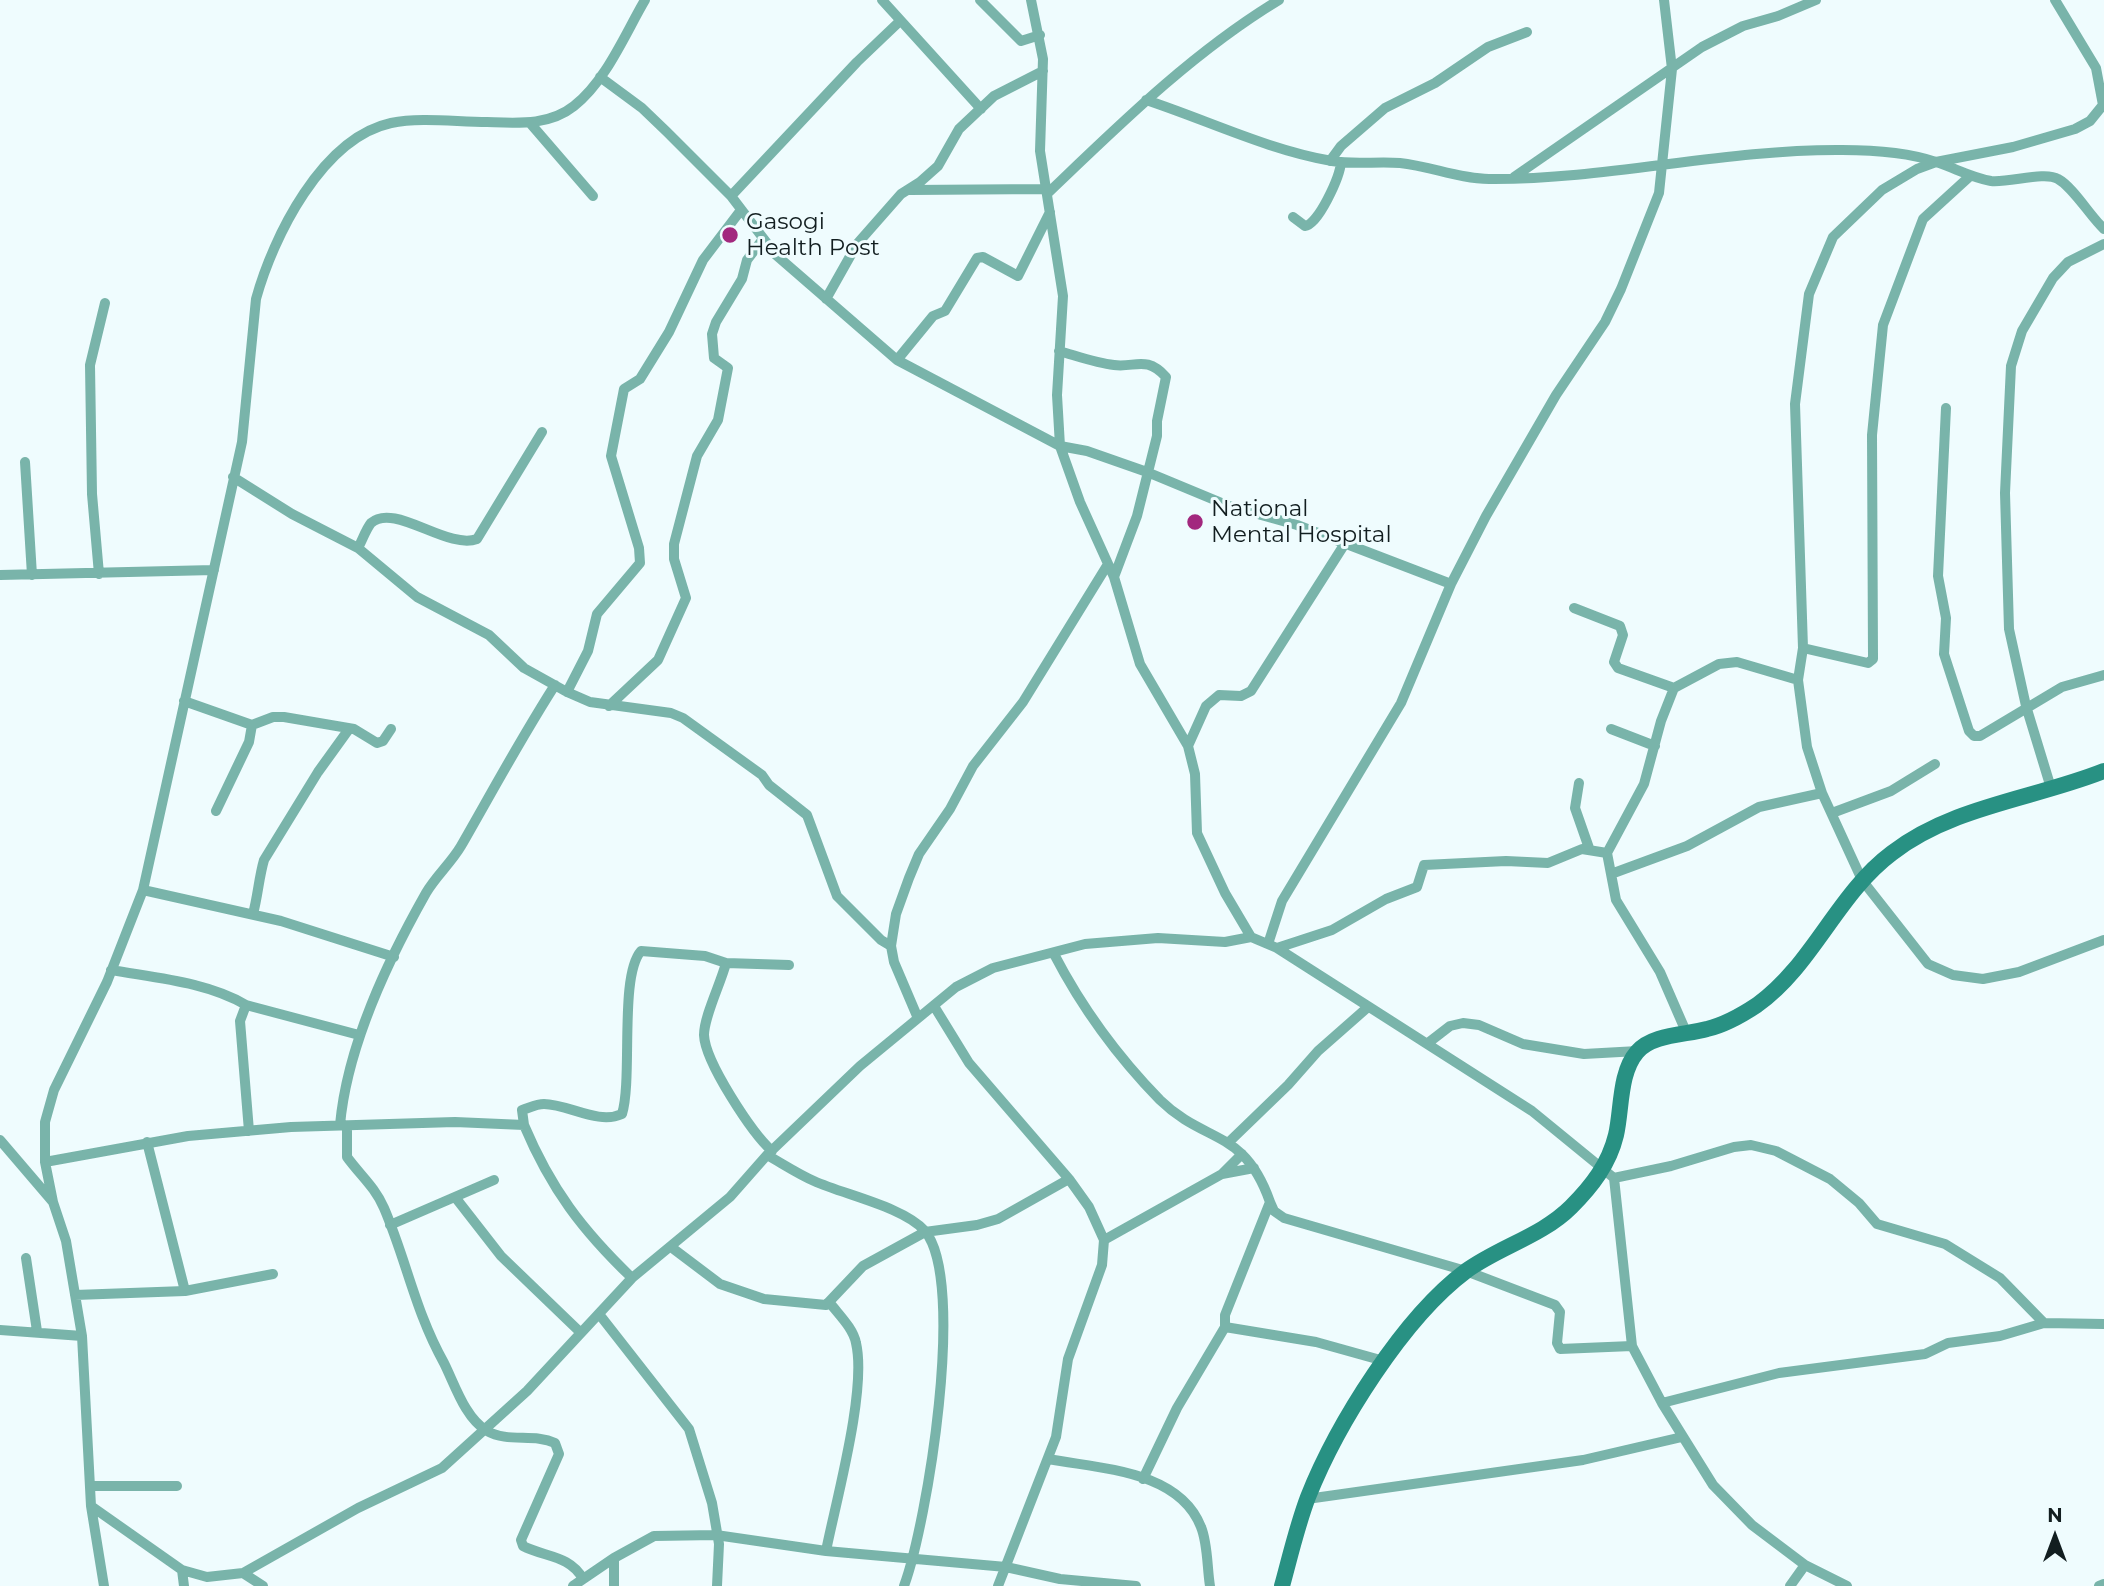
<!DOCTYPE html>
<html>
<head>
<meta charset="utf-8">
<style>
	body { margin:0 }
	#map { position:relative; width:2104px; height:1586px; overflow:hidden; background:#effcfe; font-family:Montserrat,sans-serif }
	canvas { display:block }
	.north { position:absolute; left:2020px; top:1502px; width:70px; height:70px; -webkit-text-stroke:5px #effcfe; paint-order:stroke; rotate:0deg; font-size:19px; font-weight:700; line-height:28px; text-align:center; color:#121e20 }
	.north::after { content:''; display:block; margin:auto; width:24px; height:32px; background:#121e20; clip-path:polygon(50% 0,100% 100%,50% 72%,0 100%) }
</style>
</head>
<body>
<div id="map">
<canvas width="2104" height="1586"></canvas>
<div class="north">N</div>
</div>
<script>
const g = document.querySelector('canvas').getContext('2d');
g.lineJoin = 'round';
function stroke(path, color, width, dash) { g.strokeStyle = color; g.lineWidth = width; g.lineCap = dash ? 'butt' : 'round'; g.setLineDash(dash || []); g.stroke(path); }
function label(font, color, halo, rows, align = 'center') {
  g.font = font + ' Montserrat,sans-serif'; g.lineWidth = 6; g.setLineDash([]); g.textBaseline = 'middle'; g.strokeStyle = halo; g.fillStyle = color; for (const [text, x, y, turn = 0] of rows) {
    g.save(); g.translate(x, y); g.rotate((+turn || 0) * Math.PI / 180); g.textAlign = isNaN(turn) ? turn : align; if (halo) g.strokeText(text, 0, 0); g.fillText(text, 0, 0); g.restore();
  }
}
stroke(new Path2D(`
	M882,0L981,109
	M980,0L1021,41L1040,35
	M1031,0L1043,59L1040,151L1063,296L1057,395L1060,446L1080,502L1114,577L1140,664L1188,746L1195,774L1197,833L1225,893L1251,937L1277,948L1532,1111L1614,1178L1632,1346L1662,1403L1713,1485L1752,1525L1805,1565L1847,1586
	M2055,0L2096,68L2103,105L2090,121L2075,129L2013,147L1936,162L1917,169L1882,190L1833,237L1809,294L1795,404L1803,648L1798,680L1807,747L1822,793L1862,880L1928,964L1953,975L1983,979L2019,972L2104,940
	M600,77L642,108L667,132L731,196L776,255L897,360L1060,446L1087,451L1147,472L1229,506L1297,525L1451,584
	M1146,100C1207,120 1268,150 1332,161C1355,165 1377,161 1400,163C1430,166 1459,179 1489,179C1607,180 1723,149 1842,150C1872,150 1907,152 1936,162C1955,168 1970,177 1991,181C2009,183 2045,171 2058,179C2073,187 2090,216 2104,229
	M530,123L593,196
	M1330,161L1341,146L1385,108L1435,83L1488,47L1527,32
	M1514,177L1702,47L1743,26L1778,16L1816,0
	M910,190L1046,189
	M1048,193C1120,124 1193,52 1279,0
	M731,196L857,62L900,21
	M1293,217L1305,226C1318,225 1340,177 1341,162
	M826,299L857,244L901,194L920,182L938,166L959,129L994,96L1043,71
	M1059,351C1077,356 1096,363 1114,365C1135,368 1146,355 1166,377L1157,421V436L1137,516L1114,577
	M897,360L933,316L945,311L977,258L983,257L1018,276L1050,212
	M1946,408L1938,576L1946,618L1944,654L1969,731L1974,736H1980L2062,687L2104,675
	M25,462L32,575
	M233,477L292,514L358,548L417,597L489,635L524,668L567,692L590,702L671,713L683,718L762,775L769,785L807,815L837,896L881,940L891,946
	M358,548C362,541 366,529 371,523C394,502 447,550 477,539L542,432
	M99,574L92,494L90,365L105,303
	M0,575L214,570
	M1574,608L1620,626L1623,635L1614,662L1618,668L1674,688
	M1803,648L1868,663L1873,659L1872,435L1883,325L1923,219L1969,177
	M567,692L588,651L597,614L640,563L639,548L611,456L624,389L640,379L669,332L703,260L741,210
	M184,701L252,725L273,717H284L354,729L377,743L383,741L391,729
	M609,706L658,660L686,598L674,559V544L697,456L718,420L728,368L714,358L712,334L716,322L742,279L747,260L763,239
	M1611,729L1655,746
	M1188,746L1206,706L1219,695L1241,696L1251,691L1344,545
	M1579,783L1575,808L1589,848
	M2051,788L2026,706L2009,629L2005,493L2011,366L2022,331L2053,278L2068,262L2104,244
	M216,811L249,742L252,725
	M1832,813L1891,791L1935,764
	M1611,874L1687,846L1759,807L1822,793
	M143,890L281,921L394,957
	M253,914C258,895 259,877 264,860L318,772L349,729
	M1268,944L1282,901L1401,703L1451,584L1486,516L1556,395L1605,322L1621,289L1659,193L1672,69L1664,0
	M1277,948L1332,930L1386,899L1417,887L1424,865L1506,861L1548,863L1582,849L1607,853
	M1054,954C1082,1008 1117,1056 1160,1100C1205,1144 1244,1128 1270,1202L1225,1315V1327L1177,1408L1143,1479
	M726,963C721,983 704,1016 704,1035C705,1062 752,1133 772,1151
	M111,970C156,978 207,982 246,1005L359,1035
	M246,1005L240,1021L249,1131
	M934,1006L969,1063L1069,1179L1089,1207L1104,1240L1102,1265L1068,1359L1056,1437L998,1586
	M917,1016L894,962L891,946L896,914L909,878L919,854L950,809L973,766L1023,702L1108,564
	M1687,1034L1660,972L1616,900L1607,853L1644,784L1661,721L1674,688L1719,664L1737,662L1798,680
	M1428,1043L1450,1026L1463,1023L1479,1025L1523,1044L1584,1054L1638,1051
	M340,1125C347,1046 387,962 426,893C436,876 451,863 461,846C492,792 521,738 555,685
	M524,1125L522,1110C529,1108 536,1104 544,1104C568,1104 598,1125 622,1114C633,1078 619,976 641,951L705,956L726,963L789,965
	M347,1127V1157C360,1175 375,1187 384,1208C407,1262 415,1311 444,1363C455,1385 465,1418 487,1431C508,1443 534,1433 555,1443L559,1454L521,1540L523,1546C544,1557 570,1555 583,1579
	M0,1140L53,1202
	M147,1142L185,1291
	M1229,1142L1288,1085L1318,1051L1368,1007
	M767,1155C783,1164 798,1174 814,1181C845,1195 904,1207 925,1231C967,1282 927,1524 904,1586
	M45,1162L188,1136L291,1127L455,1122L524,1125C551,1189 582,1230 632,1278
	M1222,1174L1254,1168
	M1614,1178L1671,1166L1734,1147L1751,1145L1776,1151L1830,1179L1859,1203L1877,1224L1945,1244L2000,1278L2044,1323
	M455,1197L501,1256L581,1333
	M1270,1202L1274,1211L1284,1218L1466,1271L1555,1305L1560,1312L1557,1343L1560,1349L1632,1346
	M390,1225L494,1180
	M1104,1240L1222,1174L1242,1154
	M671,1247L720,1284L764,1299L826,1305L863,1266L925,1232L977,1225L998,1219L1069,1179
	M26,1258L37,1331
	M75,1295L185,1291L273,1274
	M599,1314L689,1429L712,1503L719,1544L717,1586
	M1225,1327L1316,1342L1384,1361
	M0,1330L82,1336
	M1662,1403L1779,1373L1925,1354L1948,1343L2000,1336L2044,1323L2104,1324
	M1049,1459C1100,1469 1179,1470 1201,1527C1208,1544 1207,1568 1210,1586
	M90,1486H177
	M1307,1499L1583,1460L1682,1437
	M91,1506L182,1570L207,1577L243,1573L358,1508L442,1468L527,1391L632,1278L730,1197L767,1155L860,1066L956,987L993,968L1085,944L1158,938L1225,942L1251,937
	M826,1551C836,1501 867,1390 856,1343C853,1328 839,1315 830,1303
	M614,1558V1586
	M182,1570L184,1586
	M243,1573L263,1586
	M104,1586L91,1506L82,1336L66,1241L53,1202L45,1162V1122L54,1090L107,982L143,890L242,442L256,299C273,237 322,138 391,123C421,117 456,122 487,122C517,123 549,126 574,106C606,81 625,34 645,0
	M573,1586L614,1558L654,1536L716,1535L826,1551L1006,1567L1060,1579L1136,1586
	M1790,1586L1805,1565
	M2099,1586L2104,1584`), '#79b4aa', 10);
stroke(new Path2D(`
	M1282,1586C1290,1557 1297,1526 1308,1497C1337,1424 1403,1318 1466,1271C1499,1247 1542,1236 1571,1207C1592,1186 1609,1164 1616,1135C1622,1109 1619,1073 1637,1052C1652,1034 1686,1035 1707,1029C1724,1025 1742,1015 1757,1005C1813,965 1837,894 1892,853C1953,806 2034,799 2104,771`), '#289183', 16);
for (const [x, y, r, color] of [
	[730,235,9,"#a2287e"],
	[1195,522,9,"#a2287e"]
]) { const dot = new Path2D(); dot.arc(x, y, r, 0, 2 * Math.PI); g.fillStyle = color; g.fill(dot); stroke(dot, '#effcfe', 2.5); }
label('23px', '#121e20', '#effcfe', [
	["Gasogi",746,222],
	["Health Post",746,248],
	["National",1211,509],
	["Mental Hospital",1211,535]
], 'left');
</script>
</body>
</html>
